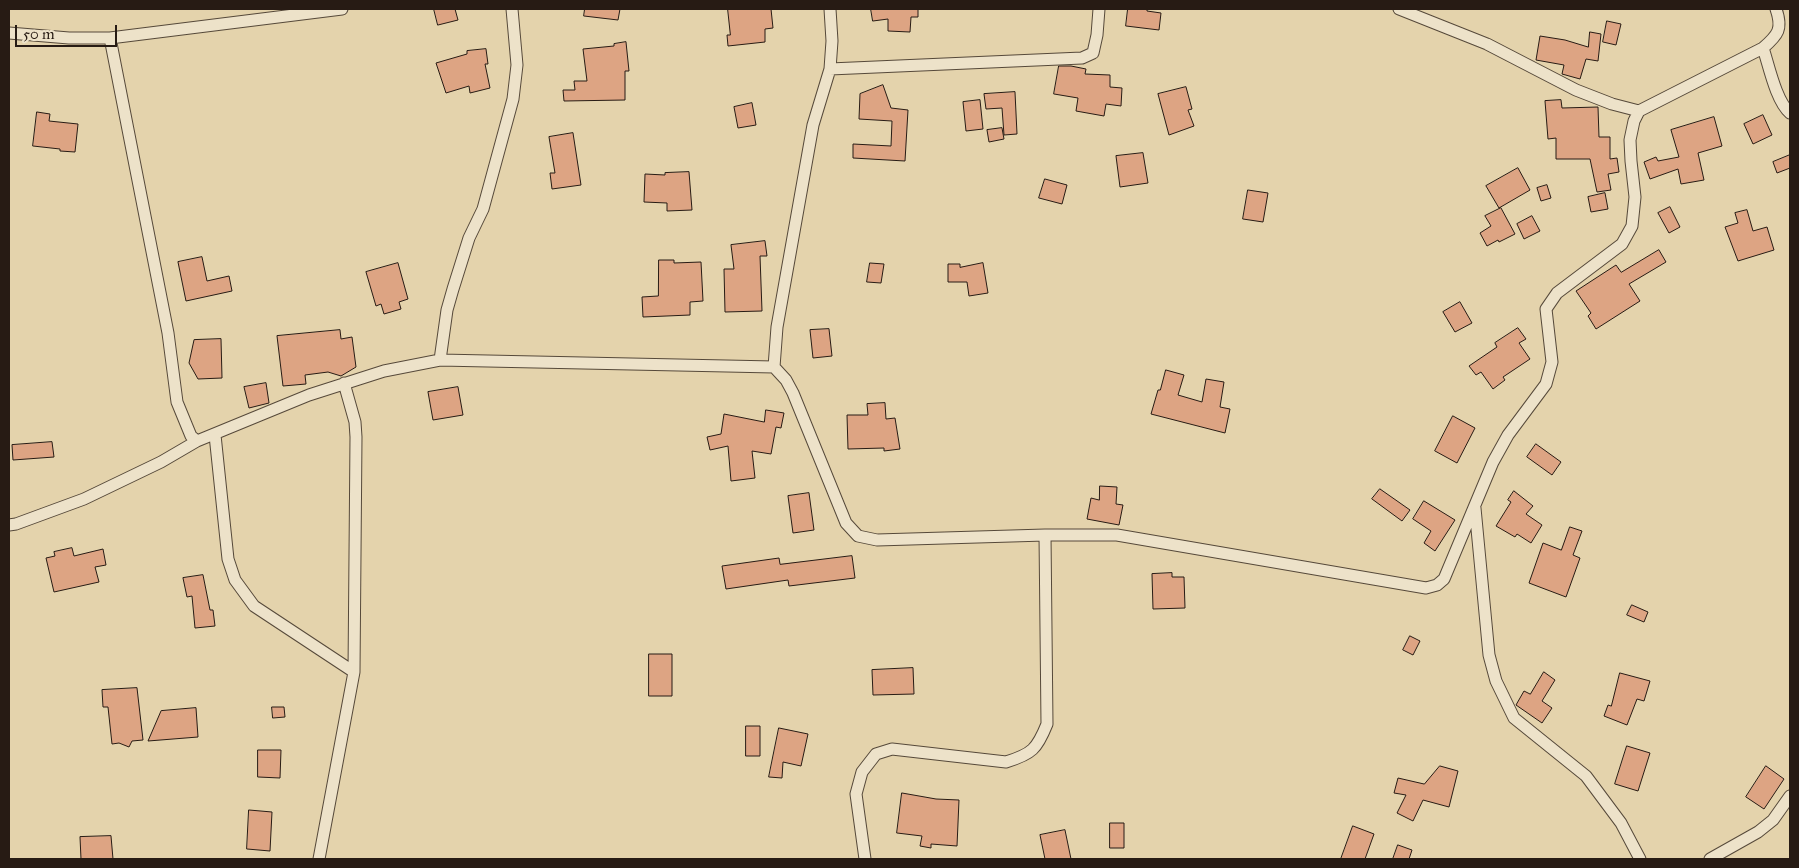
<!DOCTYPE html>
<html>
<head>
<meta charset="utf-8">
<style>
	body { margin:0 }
	#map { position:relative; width:1799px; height:868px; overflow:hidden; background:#e4d3ac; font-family:"IM FELL Great Primer",serif }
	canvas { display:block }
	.frame { position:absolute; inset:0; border:10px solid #271b14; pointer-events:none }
	.scale { position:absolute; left:15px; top:25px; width:102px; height:22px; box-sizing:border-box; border:2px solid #271b14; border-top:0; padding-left:6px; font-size:15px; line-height:18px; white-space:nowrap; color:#271b14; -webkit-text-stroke:4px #ede2c9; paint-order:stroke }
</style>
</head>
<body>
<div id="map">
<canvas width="1799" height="868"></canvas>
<div class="frame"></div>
<div class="scale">50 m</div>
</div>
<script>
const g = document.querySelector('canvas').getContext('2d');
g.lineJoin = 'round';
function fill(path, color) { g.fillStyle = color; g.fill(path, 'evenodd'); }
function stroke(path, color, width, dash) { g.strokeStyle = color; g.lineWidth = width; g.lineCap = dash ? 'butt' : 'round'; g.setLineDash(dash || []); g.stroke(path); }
const building = new Path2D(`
	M434,9H455L458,20L438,25Z
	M585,9H620L618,20L584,16Z
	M728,9H771L773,28L765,29V42L728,46L727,35H730Z
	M871,9H918V17H911L910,32L888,31V19L873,21Z
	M1128,9H1147V11L1161,13L1159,30L1126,26Z
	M1607,21L1621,24L1616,45L1603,42Z
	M1590,32L1601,34L1598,61L1586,59L1580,79L1562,74L1564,65L1536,60L1540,36L1565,40L1588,47Z
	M626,42L629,71H625V100L564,101L563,90H575L574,81H587L583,49L614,46V44Z
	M486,49L488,64H485L490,88L470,93L469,86L446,93L436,63L467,54V51Z
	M1059,66H1071L1086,69L1085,74L1110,75V87L1122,88L1121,106L1106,104L1104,116L1076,111L1078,98L1054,94Z
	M883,85L891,108L908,110L905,161L853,158V144L891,146L892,121L859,119L860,94Z
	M1186,87L1192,109L1188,110L1194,126L1169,135L1158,94Z
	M1015,92L1017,134L1004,135L1002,108L986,109L984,94Z
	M980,100L983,129L966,131L963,102Z
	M1561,100L1562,108L1598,107L1599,137H1610V159L1617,158L1619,172L1608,174L1611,190L1597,192L1590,159H1556V138L1548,139L1545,101Z
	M752,103L756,125L738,128L734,107Z
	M37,112L50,114L49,121L78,124L75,152L60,151V149L33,146Z
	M1763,115L1772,135L1753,144L1744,124Z
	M1714,117L1722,146L1698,153L1704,180L1681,184L1678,169L1650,179L1644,162L1656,157L1658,161L1679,157L1671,130Z
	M1002,128L1004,139L989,142L987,130Z
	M573,133L581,185L552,189L550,173H555L549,137Z
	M1143,153L1148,183L1120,187L1116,156Z
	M1790,155V168L1777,173L1773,162Z
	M1518,168L1530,190L1499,208L1486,186Z
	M689,172L692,210L667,211V203L644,202L645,174L665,175V173Z
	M1045,179L1067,185L1062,204L1039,198Z
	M1547,185L1551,198L1541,201L1537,188Z
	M1248,190L1268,193L1263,222L1243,219Z
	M1605,193L1608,209L1591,212L1588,197Z
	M1670,207L1680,227L1669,233L1658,213Z
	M1501,208L1515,234L1499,242L1498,240L1487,246L1480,233L1491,226L1485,216Z
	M1747,210L1753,231L1767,227L1774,250L1738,261L1725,227L1738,223L1735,213Z
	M1532,216L1540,231L1524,239L1517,224Z
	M765,241L767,256H760L762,311L725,312L724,269H734L731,245Z
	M1659,250L1666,262L1629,284L1640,301L1596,329L1588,316L1591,313L1576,291L1616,265L1621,272Z
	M202,257L207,281L229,276L232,291L186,301L178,262Z
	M659,260H674V263L701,262L703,301L690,302V315L643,317L642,297L658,296Z
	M398,263L408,299L399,302L401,309L384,314L381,304L376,306L366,272Z
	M870,263L884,264L881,283L867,282Z
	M983,263L988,293L969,296L967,282H948V264H960V267Z
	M1460,302L1472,323L1455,332L1443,312Z
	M1518,328L1526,339L1519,343L1530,359L1503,377L1505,380L1493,389L1481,372L1476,375L1469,366L1497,347L1495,343Z
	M829,329L832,356L813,358L810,330Z
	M340,330L341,339L352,337L356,367L341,376L328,372L305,375L306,384L283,386L277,336Z
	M221,339L222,378L198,379L189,363L194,340Z
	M1166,370L1184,375L1178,395L1202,402L1206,379L1224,382L1220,407L1230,409L1225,433L1151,414L1158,390H1160Z
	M266,383L269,403L249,408L244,387Z
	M458,387L463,415L433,420L428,392Z
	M885,403L886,419L895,418L900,449L884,451V448L848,449L847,415H868L867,404Z
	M766,410L784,413L781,428L776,427L771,454L752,451L755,478L731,481L728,446L710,450L707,437L721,434L724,414L764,422Z
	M1453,416L1475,428L1457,463L1435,451Z
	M52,442L54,457L13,460L12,445Z
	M1536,444L1561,462L1552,475L1527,457Z
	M1100,486L1117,487L1116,504L1123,505L1119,525L1087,519L1091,498L1099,500Z
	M1380,489L1410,510L1402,521L1372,499Z
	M1514,491L1533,506L1526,514L1542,525L1531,543L1517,534L1515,537L1496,526L1511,502L1508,500Z
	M809,493L814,530L793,533L788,496Z
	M1424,501L1455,520L1435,551L1424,543L1431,531L1413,519Z
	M1570,527L1582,531L1573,555L1580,558L1566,597L1529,583L1543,543L1561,550Z
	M72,548L74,556L103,549L106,565L95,567L99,582L54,592L46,558L55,556L54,552Z
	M852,556L855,578L789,586L788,580L726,589L722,566L779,558L780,564Z
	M1172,573V577H1184L1185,608L1153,609L1152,574Z
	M203,575L210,610H213L215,626L195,628L192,596L187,597L183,578Z
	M1632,605L1648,612L1644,622L1627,615Z
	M1410,636L1420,641L1413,655L1403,650Z
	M649,654H672V696H649Z
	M913,668L914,694L873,695L872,670Z
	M1544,672L1555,680L1542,701L1552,708L1542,723L1516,705L1524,691L1530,694Z
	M1620,673L1650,681L1644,701L1637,699L1627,725L1604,716L1608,705L1611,706Z
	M137,688L143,740L132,741L129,747L119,743L112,744L108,707H103L102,690Z
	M272,707H284L285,717L273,718Z
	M196,708L198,737L148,741L161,711Z
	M746,726H760V756H746Z
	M779,728L808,734L801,766L783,762L782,778L769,777Z
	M1627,746L1650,753L1638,791L1615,784Z
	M258,750H281L280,778L258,777Z
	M1440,766L1458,771L1449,807L1423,800L1413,821L1397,813L1406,795L1394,793L1398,778L1424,784Z
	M1766,766L1784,779L1764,809L1746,797Z
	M902,793L936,799L959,800L957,846L931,844V848L920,846L922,836L897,833Z
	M249,810L272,812L270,851L247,849Z
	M1110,823H1124V848H1110Z
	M1353,826L1374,834L1365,859H1341Z
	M1065,830L1071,859H1045L1040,835Z
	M111,836L113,859H81L80,837Z
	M1398,845L1412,850L1409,859H1393Z`);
fill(building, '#dda483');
stroke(building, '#271b14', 1);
const minor = new Path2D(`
	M830,9L832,41L830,69L813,125L777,327L774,367L786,380L793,393L846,523L858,536L877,540L1045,535H1117L1426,588L1437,585L1444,579L1493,462L1508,435L1546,384L1552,362L1546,309L1557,293L1622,244L1632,226L1635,197L1631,161L1630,140L1634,121L1639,111L1763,48C1778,35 1783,29 1776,9
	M1399,9L1487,44L1576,90L1612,104L1639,111
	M9,33L69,38H110L168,333L177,402L191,436L197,441
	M110,38L342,9
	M1763,48C1769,66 1776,101 1790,113
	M830,69L1082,58L1093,53L1097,35L1099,9
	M440,360L447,310L453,289L469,238L483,209L513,99L517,65L512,9
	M215,435L228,559L235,580L254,606L354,672
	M1475,508L1489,655L1496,681L1514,718L1586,776L1621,823L1640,859
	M9,525L16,524L84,499L161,462L197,441L309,395L384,371L440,360L774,367
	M319,859L354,672L356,437L355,422L344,383
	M865,859L856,794L862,772L876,754L892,749L1006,762C1032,754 1037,749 1047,724L1045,535
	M1710,859L1758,832L1773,820L1790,796`);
stroke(minor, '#56493a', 13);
stroke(minor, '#ede2c9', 11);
</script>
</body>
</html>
